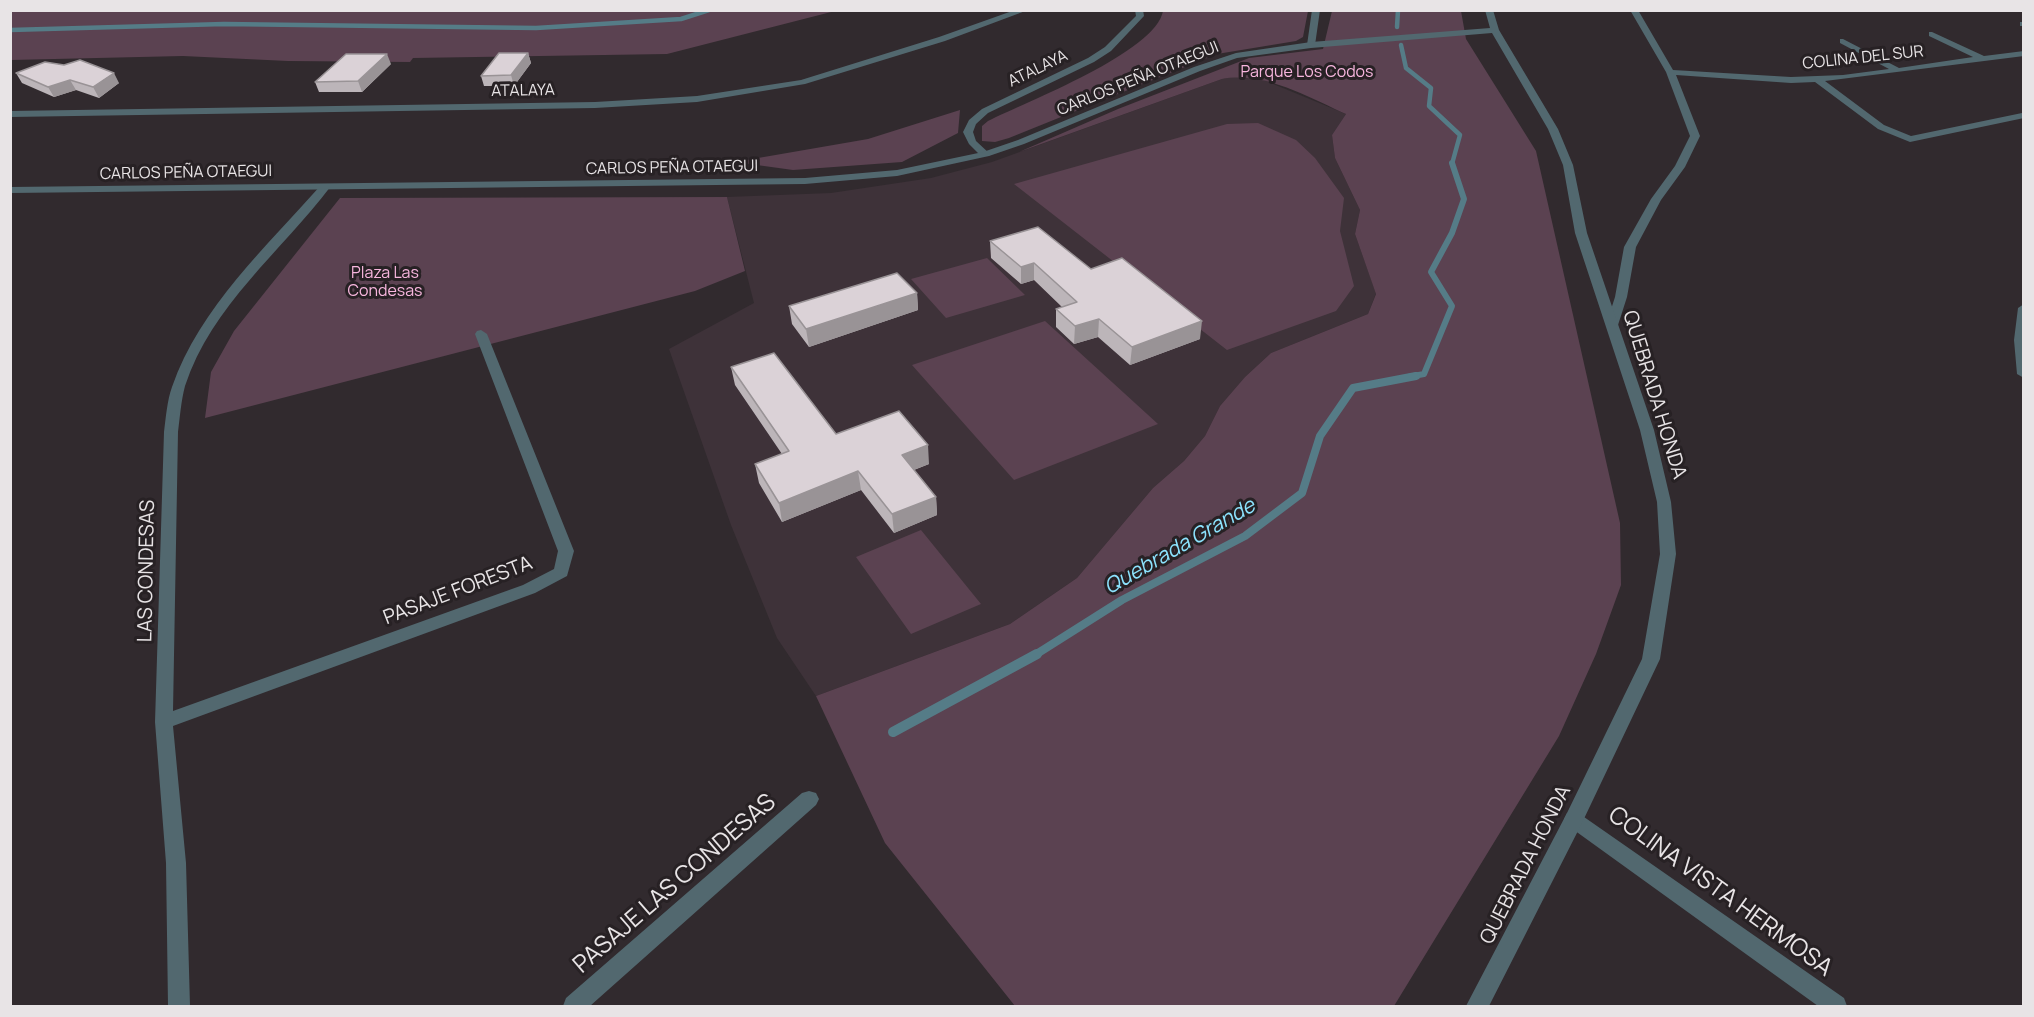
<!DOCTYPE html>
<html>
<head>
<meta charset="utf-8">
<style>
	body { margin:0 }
	#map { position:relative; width:2034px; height:1017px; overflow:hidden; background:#312a2e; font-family:Manrope,sans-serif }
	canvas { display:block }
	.frame { position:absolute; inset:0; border:12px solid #e8e4e6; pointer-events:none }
</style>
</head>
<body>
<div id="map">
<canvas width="2034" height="1017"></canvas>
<div class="frame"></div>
</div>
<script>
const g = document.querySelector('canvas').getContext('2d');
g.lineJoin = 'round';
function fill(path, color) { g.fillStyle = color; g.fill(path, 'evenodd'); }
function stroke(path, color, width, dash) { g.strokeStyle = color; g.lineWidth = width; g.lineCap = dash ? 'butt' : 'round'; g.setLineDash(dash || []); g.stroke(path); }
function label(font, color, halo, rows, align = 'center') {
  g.font = font + ' Manrope,sans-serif'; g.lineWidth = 6; g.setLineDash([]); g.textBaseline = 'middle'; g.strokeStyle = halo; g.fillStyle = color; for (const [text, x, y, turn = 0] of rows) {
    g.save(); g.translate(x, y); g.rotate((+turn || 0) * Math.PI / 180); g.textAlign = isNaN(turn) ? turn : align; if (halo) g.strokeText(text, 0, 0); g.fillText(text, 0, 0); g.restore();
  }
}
fill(new Path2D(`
	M1242,75L1261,79L1346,114L1332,135L1335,158L1360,210L1355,234L1376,293L1368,314L1271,353L1245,377L1220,406L1205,436L1184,461L1153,488L1077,578L1010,624L816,696L777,638L731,525L669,349L754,303L727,197L831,193L931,178L992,162L1222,79Z`), '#3e3239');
fill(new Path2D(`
	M10,11H835L667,54L413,58L410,62L288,61L183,56L11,60Z
	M1163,11H1308L1303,37L1296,41L1217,54L1009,138L995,142L982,141V126L988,121C1026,102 1156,52 1163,11Z
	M1332,11H1461L1466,39L1536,151L1620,523L1621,585L1596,654L1559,736L1394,1006H1015L885,843L816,696L1010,624L1077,578L1153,488L1184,461L1205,436L1220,406L1245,377L1271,353L1368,314L1376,294L1355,234L1360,210L1335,158L1332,135L1346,114C1308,97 1264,71 1222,79L1019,152L1118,109L1249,58L1323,49Z
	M960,110L958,133L902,162L793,170L735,162L868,139Z
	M1258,123L1296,140L1315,158L1344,198L1340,231L1354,286L1336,311L1227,350L1014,184L1227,124Z
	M727,197L745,271L695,291L205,418L211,372L234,331L340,198Z
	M987,258L1025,295L946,318L911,279Z
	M1045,321L1158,424L1014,480L912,365Z
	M921,530L981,604L911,634L856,557Z`), '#5b4251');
stroke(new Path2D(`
	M1397,27L1398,10
	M10,30L224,24L536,28L681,19L709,10
	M1401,45L1406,68L1431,88L1429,106L1460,135L1452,164`), '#557c87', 4.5);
stroke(new Path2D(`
	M1408,377L1424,374L1452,306L1431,272L1452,233L1464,199L1452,163`), '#557c87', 6);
stroke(new Path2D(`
	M1035,655L1122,600L1245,536L1302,493L1320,436L1353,388L1416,376`), '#557c87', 8);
stroke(new Path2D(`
	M893,732L1037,654`), '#557c87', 10);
fill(new Path2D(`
	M1015,10H1028L945,41L805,84L697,102L595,108L10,117V111L595,102L697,96L801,80L939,37Z
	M1135,10H1143L1144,16L1111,51L1094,62L988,113L976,124L973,132L976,141L990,154L989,156H981L969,144L963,132L969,120L982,109L1088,58L1105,47L1136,16Z
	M1312,10H1320L1315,45L1311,48L1307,45Z
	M1630,10H1638L1673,70L1791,77L1843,75L1889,69L1840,43V39H1843L1899,68L1973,57L1929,36V32H1932L1984,56L2024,51V56L1825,81L1884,125L1911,136L2022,113L2024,118L1910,142L1878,129L1815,82L1791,83L1676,75L1700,136L1685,167L1661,200L1636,247L1627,297L1618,325L1612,329L1608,328L1606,325L1615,297L1624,247L1651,199L1675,166L1690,136L1666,72Z
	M2020,22H2024V26H2020Z
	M322,184L331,186C281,252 212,305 185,386C181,401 180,417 178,432L173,711L523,585L554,569L558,551L475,334L477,331L481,330L487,334L574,551L567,576L535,593L173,726L186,863L190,1006H168L166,863L155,722L164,432C166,417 167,401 172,387C200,307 267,246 322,184Z
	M2024,304V378L2017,374L2014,340L2018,308Z
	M809,791L816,793L819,799L816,805L590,1006H563L566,998L802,793Z
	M1574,810L1844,998L1847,1006H1818L1567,825L1564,819L1567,813Z`), '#52686f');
fill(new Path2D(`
	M1485,10H1493L1499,30L1558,129L1573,165L1587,233L1654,430L1671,502L1676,554L1660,659L1581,825L1489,1006H1466L1567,813L1642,659L1660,554L1657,502L1640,430L1575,233L1563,165L1548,129L1492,33L1311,48L1237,58L1200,71L1024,144L989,156L897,176L805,184L10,193V187L805,178L897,170L983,152L1018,140L1194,67L1236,53L1311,42L1490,28Z`), '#52686f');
fill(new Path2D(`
	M528,53L531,63L514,86H484L481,76Z
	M391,64L362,92H319L315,82Z
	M16,73L119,83L99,98L76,90L54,97L22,83Z
	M990,241L1091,269L1200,339L1130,365L1098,337L1074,344L1056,327V309L1062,307L1034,280L1021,284L991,258Z
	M917,293L918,310L809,347L792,324L789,306Z
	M731,367L836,434L929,464L914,470L936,497L937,515L894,533L861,490L782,522L759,483L755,464L782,454L735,385Z`), '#bcb5b9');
fill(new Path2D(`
	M528,53L531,63L514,86L511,75Z
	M387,54L391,64L362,92L358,81Z
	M114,73L119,83L99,98L93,87Z
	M70,80L76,90L54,97L48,87Z
	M1034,263V280L1021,284V267Z
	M917,293L918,310L809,347L806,329Z
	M1099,319L1098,337L1074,344L1075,326Z
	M1202,321L1200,339L1130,365L1132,347Z
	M928,445L929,464L903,474L902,455Z
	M858,471L861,490L782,522L779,503Z
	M936,497L937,515L894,533L892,514Z`), '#999396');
const building = new Path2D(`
	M499,53H528L511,75L481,76Z
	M346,54H387L358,81L315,82Z
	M80,60L114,73L93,87L70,80L48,87L16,73L45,62L64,65Z
	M1038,227L1091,269L1122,258L1202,321L1132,347L1099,319L1075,326L1056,309L1077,302L1034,263L1021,267L990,241Z
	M897,273L917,293L806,329L789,306Z
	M774,353L836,434L899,411L928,445L902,455L936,497L892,514L858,471L779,503L755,464L789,451L731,367Z`);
fill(building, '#dbd2d7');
stroke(building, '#999396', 1.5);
label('16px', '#e8e4e6', '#272124', [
	["COLINA DEL SUR",1863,58,-6],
	["ATALAYA",1038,69,-26],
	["CARLOS PEÑA OTAEGUI",1138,79,-22],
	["ATALAYA",523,91,-1],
	["CARLOS PEÑA OTAEGUI",672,168,-1],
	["CARLOS PEÑA OTAEGUI",186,173,-1]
]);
label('16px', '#f8b6de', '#272124', [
	["Parque Los Codos",1307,73],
	["Plaza Las",385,274],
	["Condesas",385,292]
]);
label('20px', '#e8e4e6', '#272124', [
	["QUEBRADA HONDA",1654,395,73],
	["LAS CONDESAS",147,571,-89],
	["PASAJE FORESTA",458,591,-21],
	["QUEBRADA HONDA",1526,865,-63]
]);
label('italic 21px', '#8ce3fe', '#272124', [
	["Quebrada Grande",1180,547,-30]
]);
label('24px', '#e8e4e6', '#272124', [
	["PASAJE LAS CONDESAS",675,884,-41],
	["COLINA VISTA HERMOSA",1720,892,36]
]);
</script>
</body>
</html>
